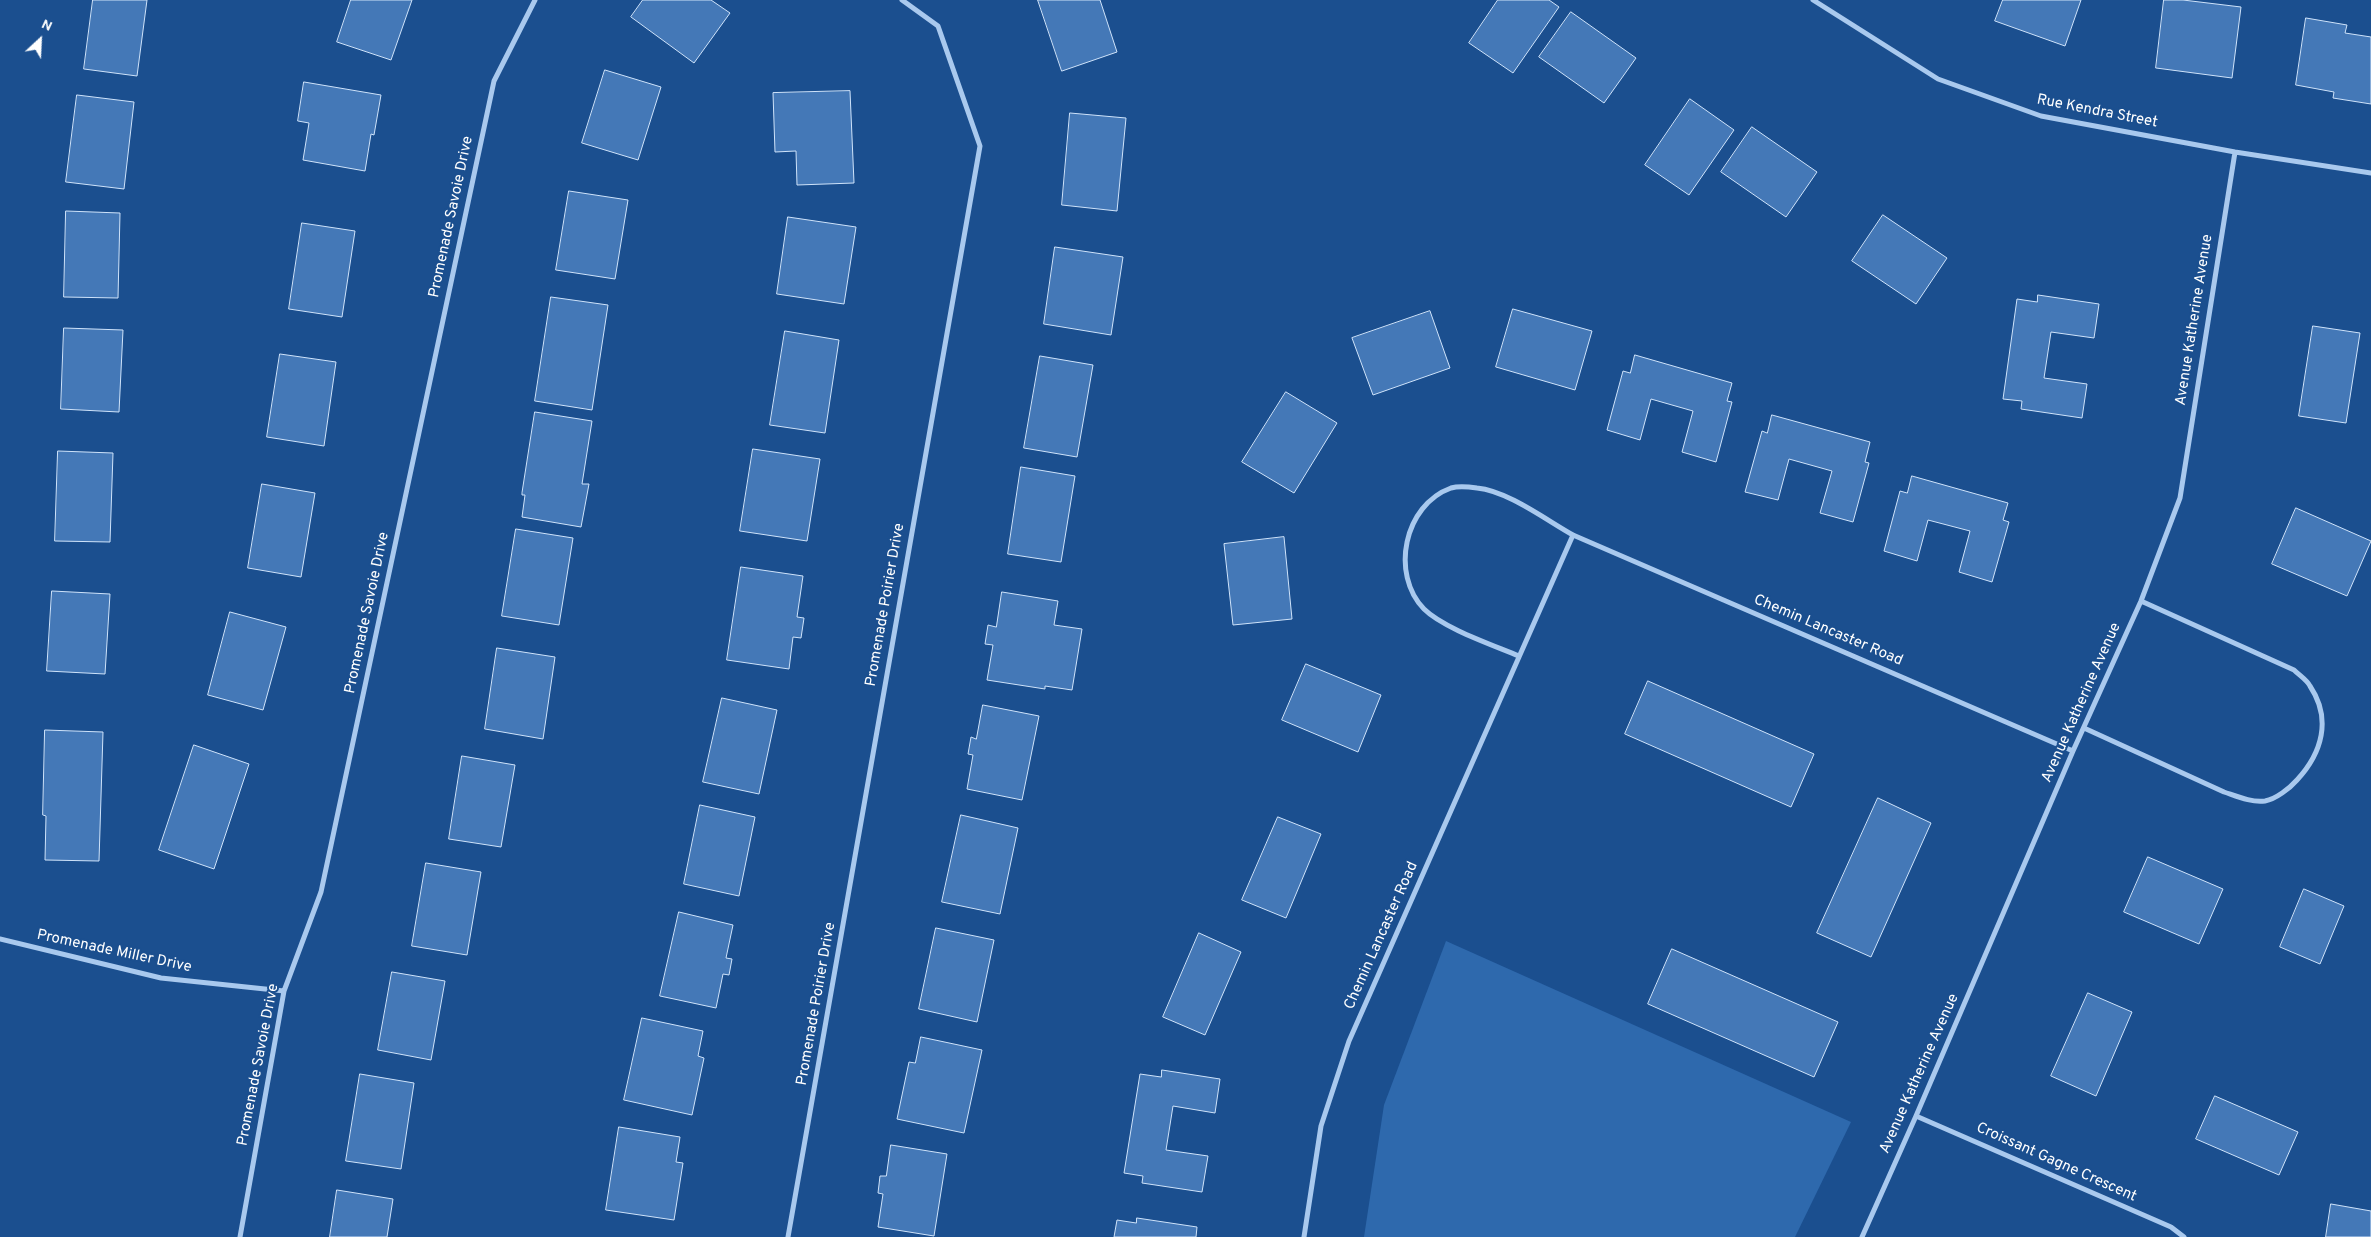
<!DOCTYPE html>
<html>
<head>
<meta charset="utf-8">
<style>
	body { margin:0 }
	#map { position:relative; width:2371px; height:1237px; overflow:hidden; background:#1b4f8f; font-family:Overpass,sans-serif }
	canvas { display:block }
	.north { position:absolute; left:15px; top:15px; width:50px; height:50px; -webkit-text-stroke:4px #1b4f8f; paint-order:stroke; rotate:25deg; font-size:14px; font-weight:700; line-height:20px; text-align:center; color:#fff }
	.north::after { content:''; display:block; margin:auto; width:18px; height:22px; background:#fff; clip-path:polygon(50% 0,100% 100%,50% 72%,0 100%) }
</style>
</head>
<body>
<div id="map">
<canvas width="2371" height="1237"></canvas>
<div class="north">N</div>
</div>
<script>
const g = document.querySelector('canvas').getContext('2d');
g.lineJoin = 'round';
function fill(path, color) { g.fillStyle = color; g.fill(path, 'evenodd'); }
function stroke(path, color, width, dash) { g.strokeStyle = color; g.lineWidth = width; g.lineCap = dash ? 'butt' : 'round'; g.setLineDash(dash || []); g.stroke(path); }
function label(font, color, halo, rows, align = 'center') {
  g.font = font + ' Overpass,sans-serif'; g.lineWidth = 4; g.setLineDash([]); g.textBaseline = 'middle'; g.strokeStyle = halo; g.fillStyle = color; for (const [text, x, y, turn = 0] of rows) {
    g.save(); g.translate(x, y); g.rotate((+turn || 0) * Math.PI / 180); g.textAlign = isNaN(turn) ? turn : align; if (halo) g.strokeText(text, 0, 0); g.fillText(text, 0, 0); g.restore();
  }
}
fill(new Path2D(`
	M1446,941L1851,1122L1795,1237H1364L1384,1105Z`), '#2e69ad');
const building = new Path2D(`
	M93,0H147L137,76L84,69Z
	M351,0H412L391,60L337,42Z
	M643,0H711L730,13L694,63L631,17Z
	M1038,0H1100L1117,52L1062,71Z
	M1498,0H1549L1559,7L1513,73L1469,43Z
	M2003,0H2081L2065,46L1995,21Z
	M2164,0H2183L2241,7L2232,78L2156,68Z
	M1571,12L1636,58L1604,103L1539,57Z
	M2306,18L2347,25L2345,33L2371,37V104L2333,98L2334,92L2296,85Z
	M605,70L661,87L638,160L582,143Z
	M304,82L381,95L374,135L371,134L365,171L303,160L309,123L298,121Z
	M850,91L854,183L797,185L796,151L775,152L773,93Z
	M77,95L134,102L124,189L66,182Z
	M1690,99L1734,130L1689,195L1645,165Z
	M1070,113L1126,118L1117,211L1062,205Z
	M1752,127L1817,172L1786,217L1721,172Z
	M569,191L628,200L615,279L556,270Z
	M66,211L120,213L118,298L64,297Z
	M1883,215L1947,258L1916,304L1852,261Z
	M788,217L856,227L844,304L777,294Z
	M302,223L355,231L342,317L289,309Z
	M1055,247L1123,257L1111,335L1044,324Z
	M2038,295L2099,304L2094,338L2051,332L2044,378L2087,384L2082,418L2021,409L2022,401L2003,399L2017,299L2037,302Z
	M551,297L608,305L592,410L535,401Z
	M1513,309L1592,331L1575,390L1496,367Z
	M1430,311L1450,368L1373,395L1352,338Z
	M2313,326L2360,333L2346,423L2299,416Z
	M64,328L123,330L119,412L61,409Z
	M785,331L839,340L825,433L770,425Z
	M280,354L336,362L324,446L267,437Z
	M1635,355L1732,383L1727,401L1732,402L1716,462L1682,452L1693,411L1651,399L1640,440L1607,430L1623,371L1630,373Z
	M1040,356L1093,365L1077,457L1024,448Z
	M1286,392L1337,423L1294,493L1242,462Z
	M535,412L592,421L582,484H589L581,527L522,517L525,495H522V493Z
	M1772,415L1870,442L1865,462L1869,463L1853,522L1820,513L1832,471L1789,459L1778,500L1745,492L1762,431L1767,433Z
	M753,449L820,459L807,541L740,531Z
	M58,451L113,453L110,542L55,541Z
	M1021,467L1075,476L1061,562L1008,554Z
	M1912,476L2008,503L2003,520L2009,522L1992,582L1959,572L1970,531L1928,520L1917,561L1884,551L1900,491L1907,493Z
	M262,484L315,493L301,577L248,568Z
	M2296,508L2371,541L2347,596L2272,564Z
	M516,529L573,538L559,625L502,616Z
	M1284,537L1292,619L1233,625L1224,544Z
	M741,567L803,576L797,617L804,618L801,638L793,637L789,669L727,660Z
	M52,591L110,594L105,674L47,671Z
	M1002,592L1058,601L1054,625L1082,629L1072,690L1045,686V689L987,680L993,645L985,644L988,625L996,627Z
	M230,612L286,627L263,710L208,695Z
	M497,648L555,657L543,739L485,729Z
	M1306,664L1381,695L1358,752L1282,720Z
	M1648,681L1814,754L1791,807L1625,734Z
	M722,698L777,710L759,794L703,782Z
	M983,705L1039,716L1022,800L967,789L973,755L968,754L971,737L976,739Z
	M45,730L103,732L99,861L45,860L46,816L43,815Z
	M194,745L249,764L214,869L159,850Z
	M462,756L515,765L501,847L449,839Z
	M1878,798L1931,823L1871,957L1817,933Z
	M700,805L755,817L739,896L684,884Z
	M961,815L1018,828L1000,914L942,902Z
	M1278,817L1321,834L1286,918L1242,900Z
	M2148,857L2223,889L2199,944L2124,912Z
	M426,863L481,872L467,955L412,946Z
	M2304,889L2344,906L2320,964L2280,947Z
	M679,912L733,925L726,958L732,959L729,975L723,974L716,1008L660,996Z
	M936,928L994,940L977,1022L919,1009Z
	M1199,933L1241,952L1205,1035L1163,1017Z
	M1672,949L1838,1022L1814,1077L1648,1004Z
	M392,972L445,981L431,1060L378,1050Z
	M2088,993L2132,1012L2096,1096L2051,1076Z
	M642,1018L703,1031L698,1056L704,1058L692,1115L624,1100Z
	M921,1037L982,1050L964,1133L897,1119L909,1062L915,1063Z
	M1162,1070L1220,1079L1215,1113L1173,1106L1166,1150L1208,1156L1202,1192L1142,1183L1143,1176L1124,1173L1140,1074L1161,1077Z
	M360,1074L414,1083L401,1169L346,1161Z
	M2215,1096L2298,1132L2279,1175L2196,1139Z
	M619,1127L680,1137L676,1162L683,1163L674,1220L606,1210Z
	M891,1145L947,1154L934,1236L878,1227L883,1194L878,1193L880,1176H886Z
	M337,1190L393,1199L387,1237H330Z
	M2331,1204L2371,1211V1237H2326Z
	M1137,1218L1197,1227L1196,1237H1114L1117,1220L1136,1223Z`);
fill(building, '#4478b7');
stroke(building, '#cfe3fa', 1);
stroke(new Path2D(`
	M1813,0L1938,79L2041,116L2235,152L2371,173
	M1519,656C1493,645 1443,628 1424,609C1390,574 1404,505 1451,488C1458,486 1470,487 1477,488C1508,491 1546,520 1573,535
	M2084,728L2224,792C2236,796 2252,803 2265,801C2276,799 2290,788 2297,780C2322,753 2332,719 2310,686C2307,680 2299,675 2294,670L2141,601
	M0,939L161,978L284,991
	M1916,1116L2171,1227L2184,1237
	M240,1237L284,991L321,892L494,81L535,0
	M788,1237L980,146L938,26L902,0
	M1304,1237L1321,1126L1349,1041L1573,535L2073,751
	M1862,1237L1916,1116L2073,751L2141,601L2180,498L2235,152`), '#a9c9ee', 5);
label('15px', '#fff', '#1b4f8f', [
	["Rue Kendra Street",2097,112,11],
	["Promenade Savoie Drive",452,217,-78],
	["Avenue Katherine Avenue",2195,320,-81],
	["Promenade Poirier Drive",886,605,-80],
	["Promenade Savoie Drive",368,613,-78],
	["Chemin Lancaster Road",1828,631,23],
	["Avenue Katherine Avenue",2082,703,-66],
	["Chemin Lancaster Road",1382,936,-66],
	["Promenade Miller Drive",114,952,12],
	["Promenade Poirier Drive",817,1004,-80],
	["Promenade Savoie Drive",259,1065,-79],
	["Avenue Katherine Avenue",1920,1074,-66],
	["Croissant Gagne Crescent",2056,1163,24]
]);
</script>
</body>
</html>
